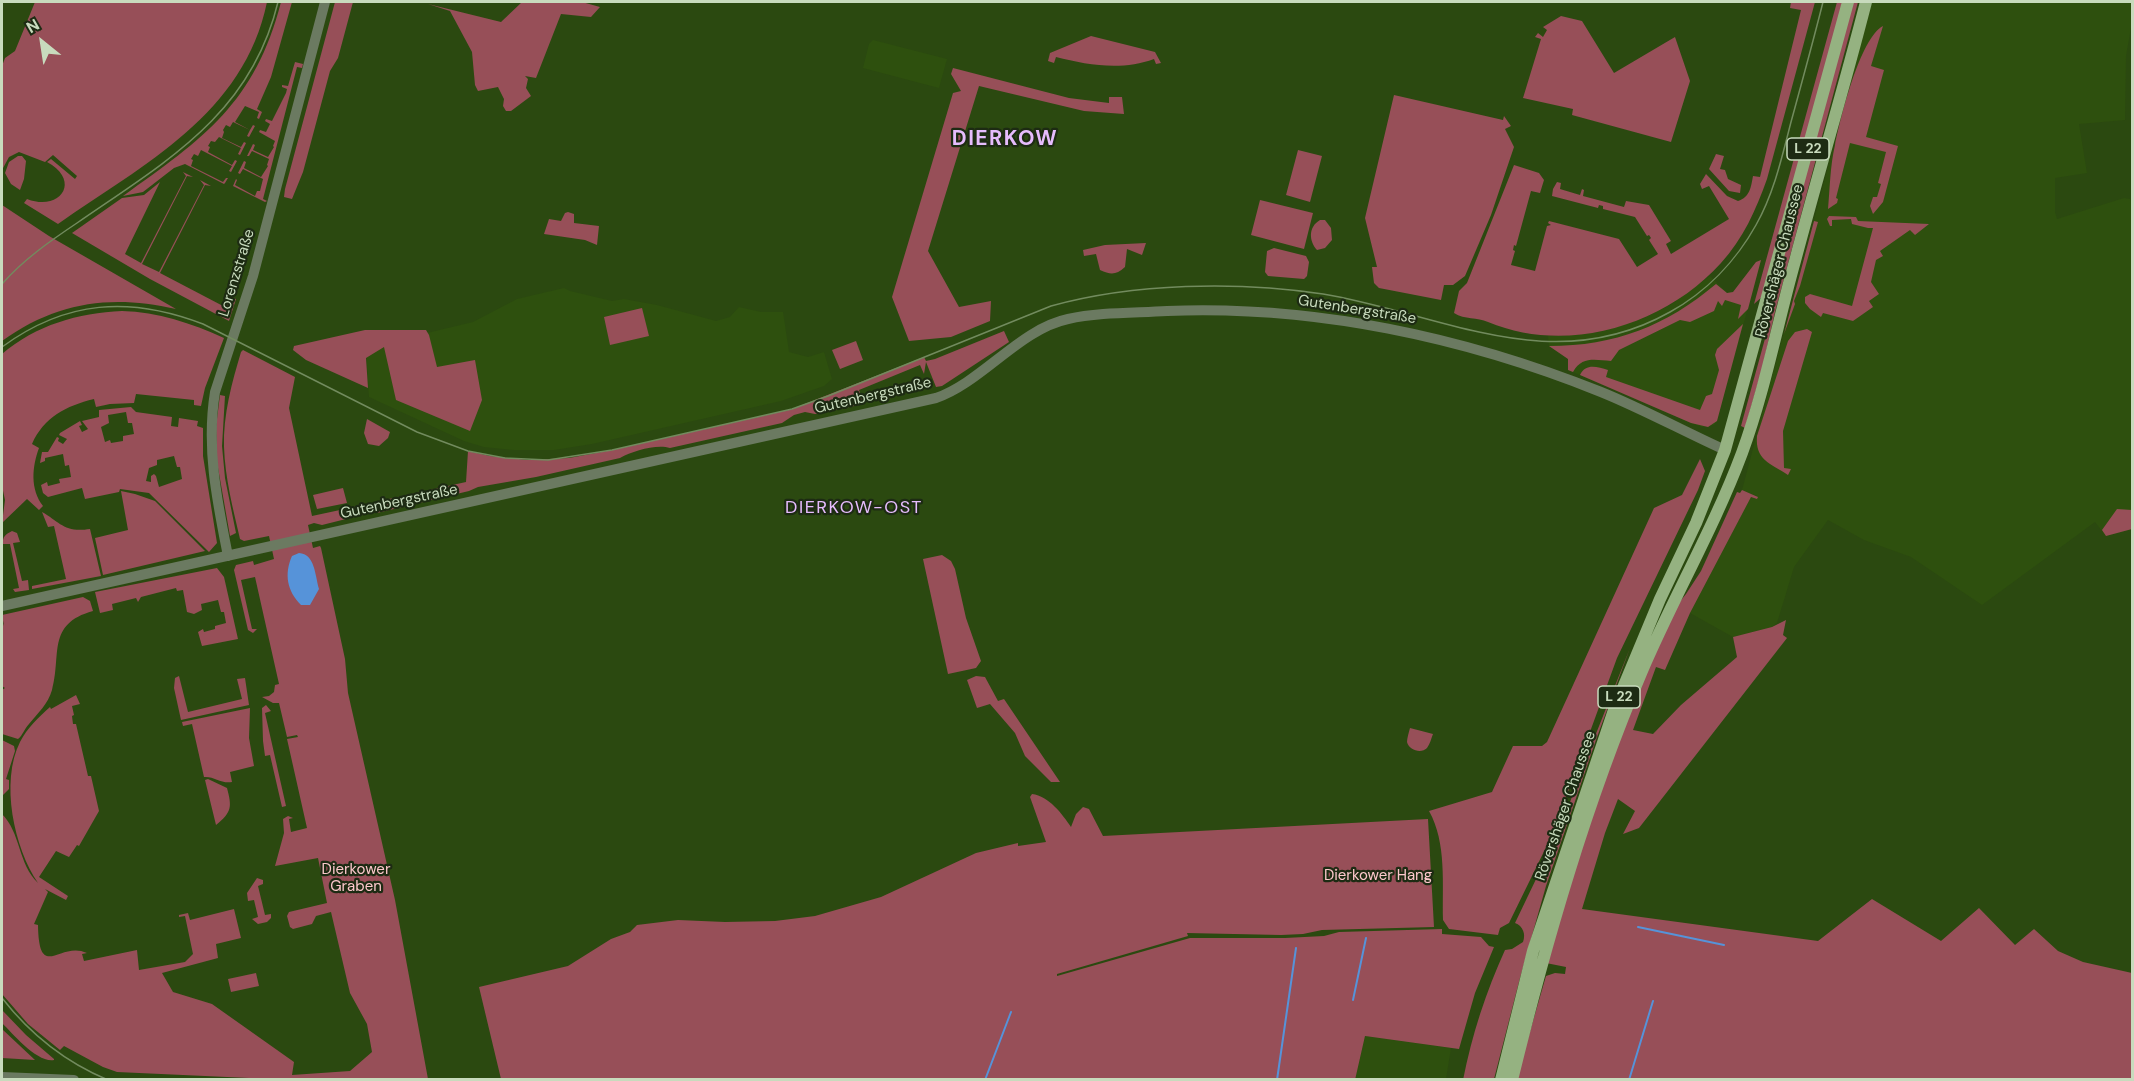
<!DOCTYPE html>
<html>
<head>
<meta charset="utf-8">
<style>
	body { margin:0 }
	#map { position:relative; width:2134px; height:1081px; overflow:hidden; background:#2b4910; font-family:"DM Sans",sans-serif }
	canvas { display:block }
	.frame { position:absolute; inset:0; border:3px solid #c8dbbd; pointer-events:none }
	.north { position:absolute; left:12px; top:12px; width:60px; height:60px; -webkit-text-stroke:4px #1d2b13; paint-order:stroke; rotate:330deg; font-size:16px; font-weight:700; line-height:24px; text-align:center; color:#c8dbbd }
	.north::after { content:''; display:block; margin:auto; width:21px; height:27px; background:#c8dbbd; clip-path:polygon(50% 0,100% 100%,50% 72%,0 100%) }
</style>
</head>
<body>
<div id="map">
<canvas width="2134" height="1081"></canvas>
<div class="frame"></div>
<div class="north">N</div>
</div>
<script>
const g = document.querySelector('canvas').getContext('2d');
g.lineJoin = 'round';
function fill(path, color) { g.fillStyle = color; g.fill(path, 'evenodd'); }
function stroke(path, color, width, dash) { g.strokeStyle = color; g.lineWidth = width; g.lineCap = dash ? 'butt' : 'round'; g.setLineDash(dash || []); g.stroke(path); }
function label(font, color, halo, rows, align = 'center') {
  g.font = font + ' "DM Sans",sans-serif'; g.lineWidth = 4.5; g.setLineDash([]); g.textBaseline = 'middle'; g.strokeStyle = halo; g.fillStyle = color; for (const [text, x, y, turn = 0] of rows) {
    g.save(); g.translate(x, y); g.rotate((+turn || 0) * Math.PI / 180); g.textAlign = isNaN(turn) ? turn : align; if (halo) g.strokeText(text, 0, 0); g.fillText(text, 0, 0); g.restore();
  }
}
fill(new Path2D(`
	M1872,2H2132V22L2126,56L2125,120L2079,124L2087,173L2055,178V212L2057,219L2124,198L2130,199L2132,202V529L2106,536L2095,522L1982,605L1911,557L1864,540L1828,520L1794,567L1777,623L1772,627L1733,637L1690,613L1751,496L1756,499L1757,496L1742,490Z
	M873,40L947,59L939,88L863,68L869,44Z
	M1761,260L1717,421L1714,425L1702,427L1691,423L1568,370V359L1549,346L1548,336H1562L1599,332L1644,318L1670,305L1710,276L1727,293L1733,292L1756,262Z
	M564,288L570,291L612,301L624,299L657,305L716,321L730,317L739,307L761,312H783L789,352L808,357L824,352L832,379L824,386L781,401L592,444L554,450H514L484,447L464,441L369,397L365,334L427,333L473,322L517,299Z
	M1365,1036L1451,1048L1446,1079L1355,1080Z`), '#2e500e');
fill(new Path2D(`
	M35,2H267C244,114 144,164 58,224L24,203L27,199C60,212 82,181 47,162L51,159L75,179L77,176L53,155L45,162L19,152L9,157L2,170V66L5,58L15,51Z
	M281,2H292L271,77L257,109L262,112L259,119L257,118L259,112L245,106L235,122L250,130L253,125L255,126L249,137L247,136L250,130L233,122L230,127L226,125L223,130L224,132L222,138L241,147L244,142L246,143L240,155L238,154L241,148L219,137L215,142L211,141L208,146L210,147L208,152L232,165L235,160L237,161L231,172L229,171L232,166L201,150L198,156L194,154L191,159L193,160L191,166L223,182L226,178H228L225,183L224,184L185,164L174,168L143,192L123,196C204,138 255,103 281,2Z
	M335,2H353L338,58L330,71L303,172L292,199L284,197L285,189Z
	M522,2H582L600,7L591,17L561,14L536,78L525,76L528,79L526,88L531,96L511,111H506L503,106L504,99L498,87L478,91L475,85L472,52L450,11L428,4L501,22Z
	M1783,2H1815L1767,179C1756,210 1743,239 1721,263C1664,326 1567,355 1488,322C1477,317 1465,320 1454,313L1459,291L1467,283L1514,165L1539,173L1544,180L1540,193L1531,191L1516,246L1514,245L1513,250L1515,251L1511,265L1535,271L1547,226L1551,225L1548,223L1549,221L1619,239L1637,267L1658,254L1649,240L1651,238L1649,235L1647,236L1635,217L1603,209V206L1599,205L1598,208L1552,196L1553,189L1557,182L1561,183L1560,189L1580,195L1582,189L1584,190L1583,196L1624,207L1626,201L1649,205L1671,241L1666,244L1671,254L1729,219L1709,186L1702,189L1700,184L1706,174L1727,196L1738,201C1750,197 1751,187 1753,176L1760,177L1801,10L1790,8L1791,2Z
	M1837,2H1844L1763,296L1754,304Z
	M1852,2H1858L1775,312L1762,369L1745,428L1741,426L1766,335L1771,302Z
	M1561,16L1582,21L1614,73L1675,37L1690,81L1671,142L1572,115L1573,109L1523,98L1541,39L1535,37L1538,33L1543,37L1547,30L1543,27Z
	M1883,26L1871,66L1884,70L1866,137L1898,146L1883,202L1873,214L1870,206L1873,197H1877L1881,184L1878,183L1886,152L1850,143L1836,198L1838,199L1837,203L1828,209C1830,188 1830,166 1835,145C1840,119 1860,38 1883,26Z
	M1091,36L1155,52L1161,63L1156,64L1154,59C1122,71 1087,65 1056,57L1054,63L1048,61L1050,53Z
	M295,62L303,64L302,68L297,67L263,199L267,201L265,202L233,186L236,179L237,180L235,185L255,196L257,191H260L263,179L243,169L240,174L238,173L244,161L246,162L244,168L261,177L268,166L267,165L269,159L252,151L249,156H247L253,144L255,145L253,150L268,157L274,147L273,146L275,141L259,132L260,130L266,132L270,124L265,121L266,119L272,121L286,93L287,89L282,87V85L288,86Z
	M953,68L1069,98L1109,103V97H1122L1124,114L1084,111L979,86L928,251L959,307L991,301L990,321L951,337L909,341L892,297L953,93L961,91L951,74Z
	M1394,95L1503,120L1504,116L1511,126L1505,129L1514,147L1491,215L1465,276L1453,285H1444L1441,300L1379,288L1374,283L1372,267H1377L1365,218Z
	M1298,150L1322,156L1310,202L1286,195Z
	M1716,154L1724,156L1720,169L1725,170L1728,179L1741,185L1740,193L1729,191L1709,169Z
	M18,156H22L26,161L24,179L20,190L11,184L5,173L9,162Z
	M183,172L193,177L187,176L142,264L159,272L204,185L200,180L211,186L205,185L160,273L223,306L228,296L236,299L229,321L150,279L72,233L122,198L144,195L160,182L125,254L141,263L186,176Z
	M1260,200L1313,213L1304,249L1251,235Z
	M2,205L49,236L176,309C111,294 56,302 2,341Z
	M568,212L574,214V223L599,226L597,245L585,240L544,234L549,219L561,221L565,213Z
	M1829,216L1856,217L1858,221L1929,224L1915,235L1910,230L1880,251L1883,256L1876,260L1871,282L1879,294L1869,301L1873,307L1853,321L1823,313L1821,317L1810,309L1805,303V297L1810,294L1852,306L1873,228H1868L1852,224L1851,219L1832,220V226H1830L1827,219Z
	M1320,220H1325L1331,228L1332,240L1325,248L1317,250C1309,241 1308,227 1320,220Z
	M1814,221L1818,222L1800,286L1794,301L1795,304L1784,334Z
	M1146,243L1142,255L1127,249L1125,267C1116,275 1111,275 1100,270L1096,254L1084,256L1083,250L1105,245Z
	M1274,248L1306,256L1309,262L1307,276L1304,279L1268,276L1265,272L1267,251Z
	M1761,260L1748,309L1738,319L1741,305L1725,300L1722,306L1718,301L1714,311L1690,322L1680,320L1619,350L1611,361C1595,360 1582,356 1573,372L1568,370V359L1549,346C1615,346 1666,326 1716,284L1727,293L1733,292L1756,262Z
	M642,308L649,336L610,345L604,317Z
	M122,311C158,312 191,323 224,338L205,388L201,406L194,405V400L136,394L134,403L110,404L96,407L94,399C66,406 44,417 32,444L39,448C32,467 30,489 43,506L39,510L27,499L2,523L5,500L2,486V354C36,325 78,313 122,311Z
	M1743,324L1717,421L1708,427L1691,423L1580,375C1586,363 1597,367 1608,370L1606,377L1700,410L1706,396L1712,394L1719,370L1715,355L1717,349Z
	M1807,329L1812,332L1783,431L1784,468L1791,469L1788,475C1770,463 1755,460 1757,436L1788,341L1795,332Z
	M365,330H426L429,335L437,367L475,360L482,400L470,431L396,400L384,347L366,358L368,388L306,360L293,350L294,346Z
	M1004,331L1009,342L942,386L936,387L926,362L924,374L920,365L859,390L864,404L815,414L805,412L794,415L782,423L670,448C656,444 633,451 620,458L536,477L478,487L469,491L377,513L376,512L381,508L380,501L466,482L468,451L490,456L528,460L569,458L612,450L792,409L924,357L926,361L935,359Z
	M856,341L863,360L840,369L832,350Z
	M243,350L295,377L289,408L312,516L368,504L369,510L366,514L322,525L314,523L308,525L313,548L320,546L321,548L345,659L348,693L395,900L428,1079L293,1080L117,1072L103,1067L64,1046L60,1050L28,1024L2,994V814C21,833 18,864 38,883C14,848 0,782 20,742C27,728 39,717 50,707L51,709L76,695L80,704L72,706L74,715L72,716L73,724H76L88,776H91L99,811L79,846L77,845L69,857L56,851L39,877L68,896L66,900L45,889L48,892L34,924L38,925C39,983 60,940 87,953L82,954L84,961L137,950L139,970L185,962L193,954L185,916L179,917V915L188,913L190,920L234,909L241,938L216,944L218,958L162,973L173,992L212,1004L294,1062L292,1075L350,1071L372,1052L367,1024L350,993L331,912L316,916L312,924L293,929L290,927L287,916L289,912L327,903L318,858L275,866L284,833L283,819L288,816L293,818L289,819L291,832L307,828L287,739L298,737L297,735L287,737L279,703H273L262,697L269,696L274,692L275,685L279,684L255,577L241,580L252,629H257L253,633L248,630L234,570L236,565L253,561L254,565L274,559L269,536L244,541L240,539C233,509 225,478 224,447C223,415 232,382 241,352Z
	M220,395L225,396L222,446L225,478L236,533L230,536L217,462L216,427Z
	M131,407L136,412L172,417L171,426L178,427L179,418L198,421L197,426L203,428V456L217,543L209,552L149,493L120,489L119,492L85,499L82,488L48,497L43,493L41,485L47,482L48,486L60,483L59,479L71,477L69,465L65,466L63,454L45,458V461L40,463L42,452H48L57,437L59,438L58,441L63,444L67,439L59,435L60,433L80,421L82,425L79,426L82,432L88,429L82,421L99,417V410ZM126,412L128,423H132L134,434L123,436V441L111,443L110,440L105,442L101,427L109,423L108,415ZM174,456L177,467H180L182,479L159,487L156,476L154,474L151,476V482L146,481L149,468L157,465V460Z
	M367,419L390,432L388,438L379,446L368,444L364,433Z
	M1700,459L1705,471L1698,490L1617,658L1553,833L1509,923L1500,928L1498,935L1449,929L1443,920C1442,885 1447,843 1429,811L1492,792L1513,746H1542L1547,742L1654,508L1682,495Z
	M343,488L347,503L317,509L313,495Z
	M1742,490L1758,497L1757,499L1751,497L1690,613L1665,670L1656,667L1633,730L1653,734L1681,705L1737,657L1733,637L1772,627L1786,620L1783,635L1787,638L1639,828L1623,834L1635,811L1618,799L1605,833L1582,909L1818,941L1872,899L1941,941L1979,908L2015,945L2034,929L2058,951L2083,962L2132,973V1079L1516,1080L1546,976L1555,973L1565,974L1566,967L1541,962L1587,818L1663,623L1686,594L1701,571L1737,492L1740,493Z
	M121,491L135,494L155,501L205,551L103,575L95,538L128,530Z
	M2117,509L2132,510V529L2106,536L2102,530Z
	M42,512C60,522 64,533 90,529L101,576L32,589V586L66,579L54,526L48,527Z
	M12,531L17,533L20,542L13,543L22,581L28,580L29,590L15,592L13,589L19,588L10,544H3C2,537 6,534 12,531Z
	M942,555L951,561L955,569L966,618L981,661L976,668L948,674L923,559Z
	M217,568L224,577L238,639L202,646L198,632L203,629L204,632L215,629V626L226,623L224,612H221L218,600L201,604L202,610L194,614L187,612L183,590L177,591L176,588L141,597L138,602L136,598L112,604L113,610L100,613L95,592Z
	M83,597L90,601L93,611C46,624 62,655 52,690C48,704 38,713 29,724C24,729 23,735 18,739L2,734L3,726L2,722V690L5,688L2,686V621L4,626L2,615Z
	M1630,648L1597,737L1546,886L1520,978L1494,1079L1463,1080C1472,1034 1486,992 1505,950L1512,949L1523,942C1526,934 1523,926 1515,923L1561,827L1582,769Z
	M179,676L188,712L242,699L237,679L245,678L249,705L181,720L174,688L175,678Z
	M976,676L985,677L998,701L1004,699L1060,782H1051L1025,756L1015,733L990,704L977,708L967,680Z
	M266,705L271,711L265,713L286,806L282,807L270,755L265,756L263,741L262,708Z
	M250,708L249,738L254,766L230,772L232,782C221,784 214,776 204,777L192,724L183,726L182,722Z
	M1410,728L1433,734C1431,739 1430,744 1427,748C1421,754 1409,750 1407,742C1407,738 1409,732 1410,728Z
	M2,740L14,746L15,751L6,779L9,780V789L2,796Z
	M208,779L227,788C232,807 232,812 216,825L205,780Z
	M1032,794C1049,796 1062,814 1071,827L1076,814L1083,807L1089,809L1103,836L1428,819L1434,927L1322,930L1303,934L1281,935L1187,933L1188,936L1057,974V976L1190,938H1285L1324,936L1339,932L1442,929V934L1481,937L1489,946L1494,947L1475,993L1459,1049L1365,1036L1355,1080L501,1079L479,987L568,966L611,939L630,932L637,925L678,920L725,922L775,921L815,916L881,897L976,853L1018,843V846L1046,842L1030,797Z
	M257,878L263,880V884L258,886L265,915L271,914V918L267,922L258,924L252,919L258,917L254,900L248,901L247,893Z
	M256,973L259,986L231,992L228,979Z
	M2,1010L26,1035L54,1059V1060C37,1063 13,1034 2,1023Z
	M2,1029L35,1060L2,1058Z`), '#974f58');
fill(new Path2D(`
	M299,553C315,554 315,575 319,589L310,605H301C287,591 284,574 292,556Z`), '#5693d9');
stroke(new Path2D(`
	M1638,927L1724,945
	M1353,1000L1366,938
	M985,1080L1011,1012
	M1277,1080L1296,948
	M1629,1080L1653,1001`), '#5693d9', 2);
stroke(new Path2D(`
	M228,556C217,501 206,448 215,392L253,276L325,2
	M2,606L936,398C982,382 1020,329 1068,319C1099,312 1135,313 1167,311C1315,305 1464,337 1601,392C1643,409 1683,431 1725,450
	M2,1077L74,1080`), '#6b7a61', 10);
stroke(new Path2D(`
	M1501,1080L1533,951L1615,707L1660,599L1696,523L1725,450L1848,2
	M1512,1080C1546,941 1586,803 1642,671C1673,598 1714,528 1742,453C1765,390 1777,325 1795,261C1818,174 1844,88 1866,2`), '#95b281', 12);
stroke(new Path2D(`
	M2,284C23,260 50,241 77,223C165,162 251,115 278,2
	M2,347C66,300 130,296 203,324L417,432L468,451L505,458L548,460L612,450L792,409L828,396L1051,306C1134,283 1237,281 1323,294C1443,314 1551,379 1670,312C1706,292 1736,261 1756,225C1774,193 1782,157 1791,122C1802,82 1813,42 1823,2
	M2,998C30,1034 65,1062 108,1080`), '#728b5e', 1.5);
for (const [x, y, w] of [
	[1808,149,42],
	[1619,697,42]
]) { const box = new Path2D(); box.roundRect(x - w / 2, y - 11, w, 22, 4.5); g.fillStyle = '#1d2b13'; g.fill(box); stroke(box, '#c8dbbd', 1.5); }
label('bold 14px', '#c8dbbd', null, [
	["L 22",1808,149],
	["L 22",1619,697]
]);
label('15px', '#c8dbbd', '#1d2b13', [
	["Rövershäger Chaussee",1780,261,-76],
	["Lorenzstraße",237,273,-73],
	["Gutenbergstraße",1357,310,9],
	["Gutenbergstraße",873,396,-13],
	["Gutenbergstraße",399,502,-12],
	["Rövershäger Chaussee",1566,806,-71]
]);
label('15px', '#fdc8cc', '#1d2b13', [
	["Dierkower",356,870],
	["Graben",356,887],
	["Dierkower Hang",1378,876]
]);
g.letterSpacing = '1.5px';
label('18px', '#e6bcfd', '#1d2b13', [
	["DIERKOW-OST",854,508]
]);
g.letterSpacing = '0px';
g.letterSpacing = '1.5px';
label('bold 21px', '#e6bcfd', '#1d2b13', [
	["DIERKOW",1005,139]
]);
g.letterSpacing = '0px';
</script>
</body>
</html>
